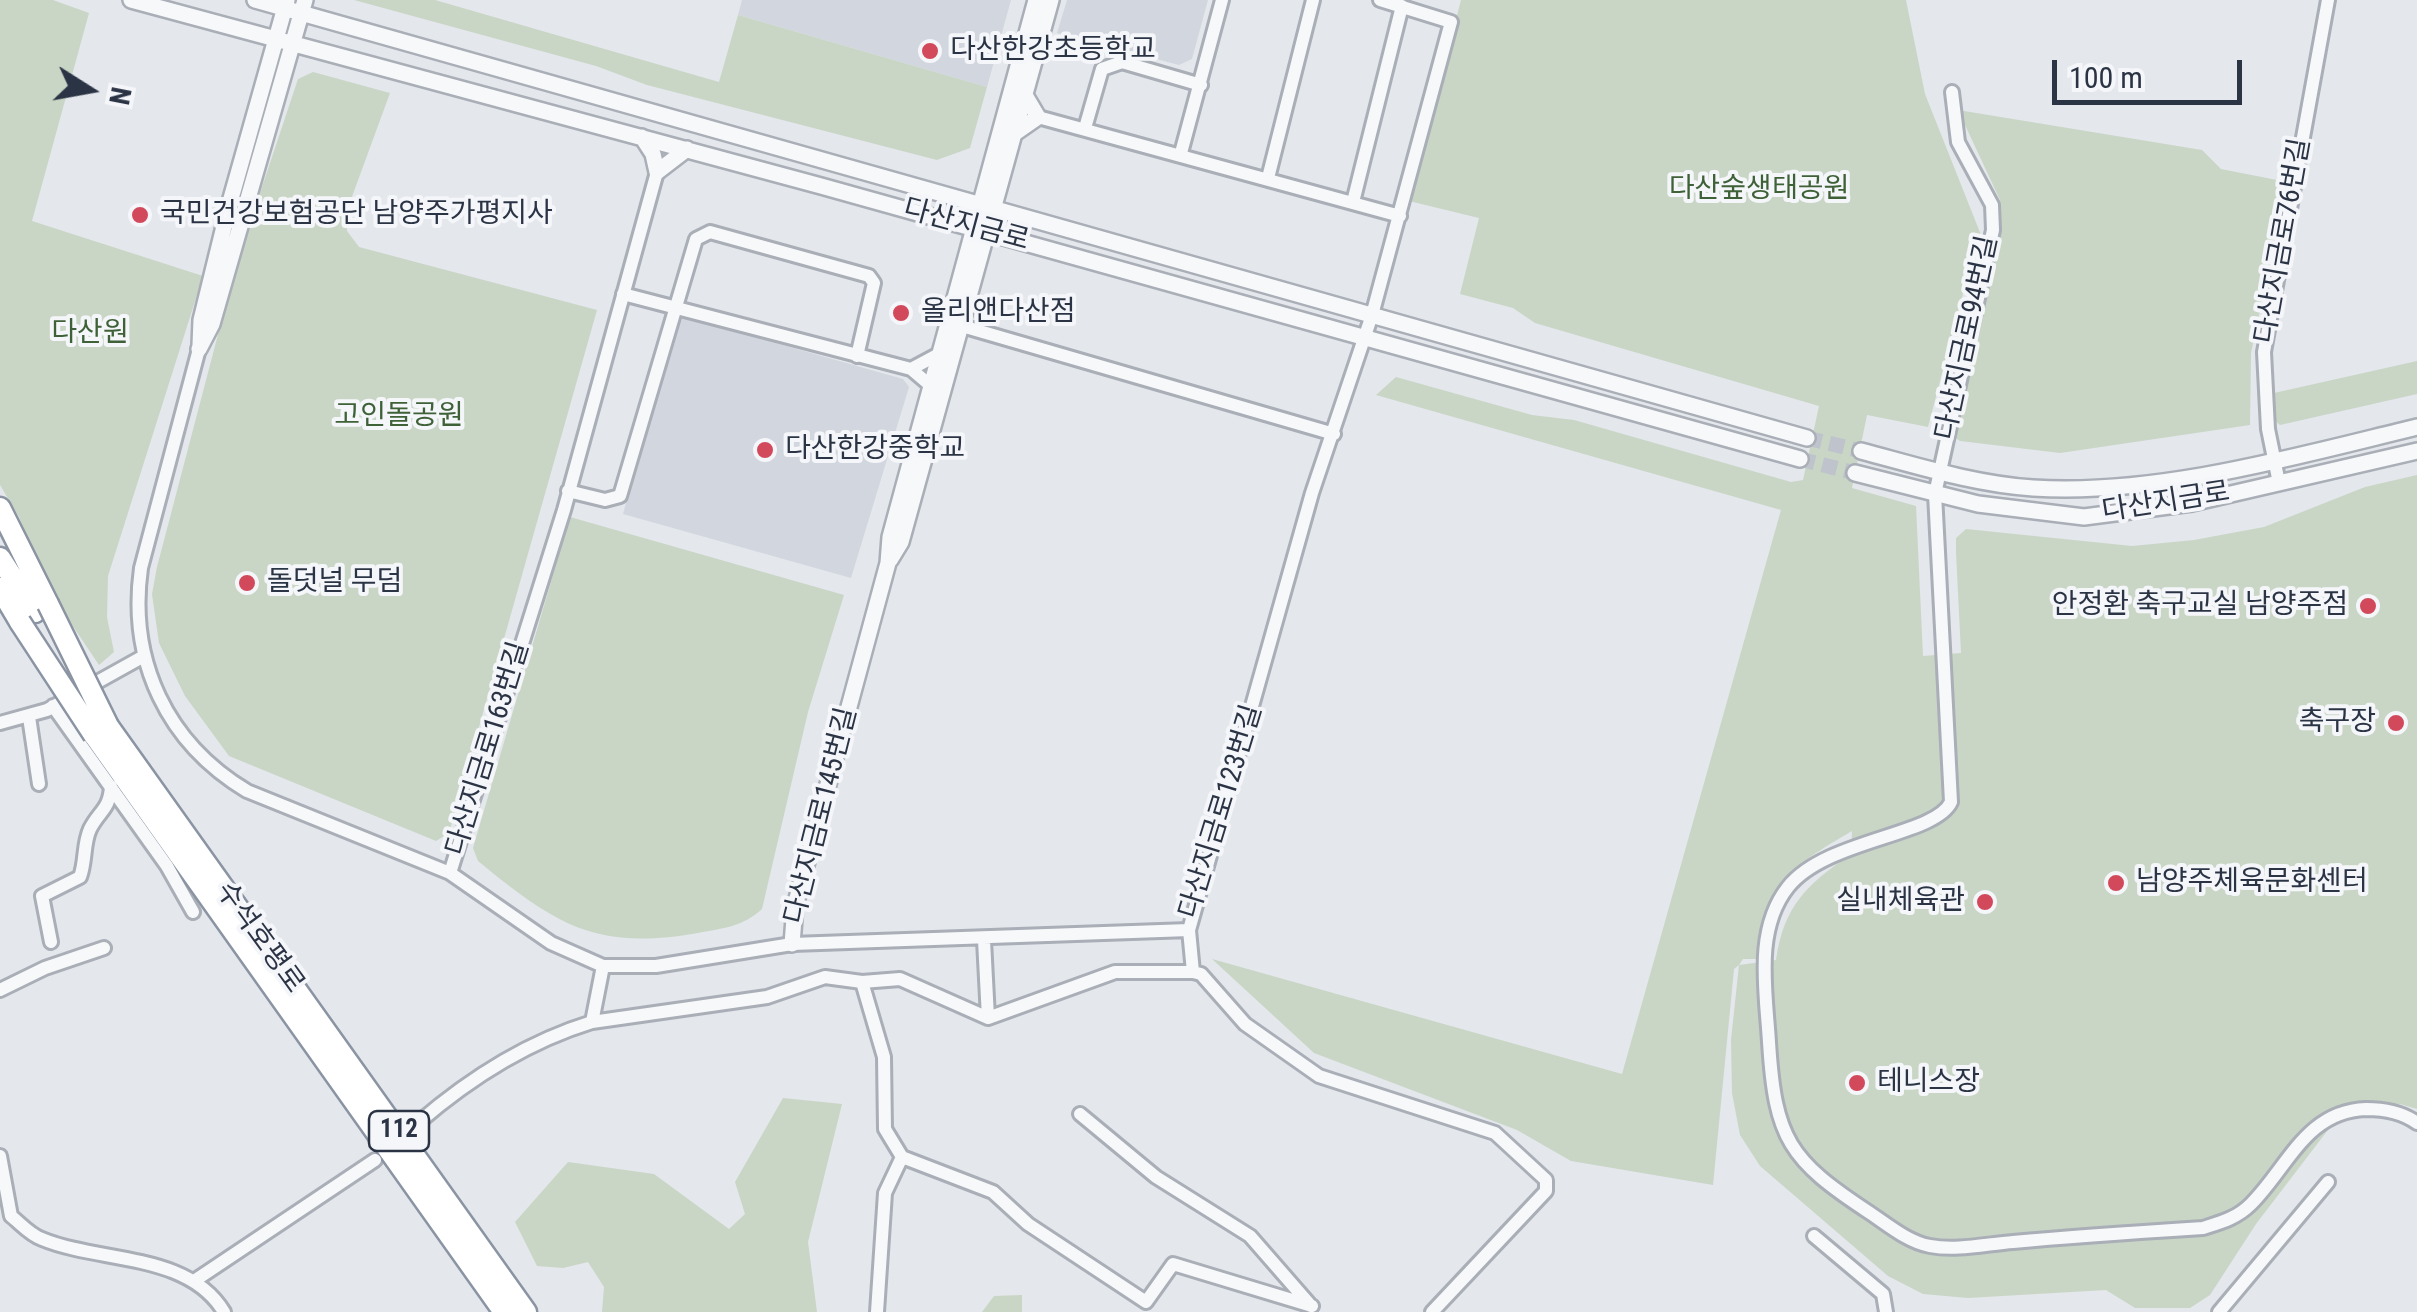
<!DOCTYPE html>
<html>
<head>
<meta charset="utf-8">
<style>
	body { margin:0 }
	#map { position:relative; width:2417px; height:1312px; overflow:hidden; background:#e4e7ec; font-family:"Roboto Condensed",sans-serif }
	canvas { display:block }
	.north { position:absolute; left:40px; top:40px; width:100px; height:100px; -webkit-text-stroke:8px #f4f6f9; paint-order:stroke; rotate:101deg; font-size:28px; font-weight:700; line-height:40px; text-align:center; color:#2b3445 }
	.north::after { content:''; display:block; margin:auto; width:35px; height:45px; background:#2b3445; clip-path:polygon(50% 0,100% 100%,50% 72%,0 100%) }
	.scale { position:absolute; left:2052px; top:60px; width:190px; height:45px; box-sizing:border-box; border:5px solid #2b3445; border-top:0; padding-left:12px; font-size:30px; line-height:35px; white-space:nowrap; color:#2b3445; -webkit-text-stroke:8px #f4f6f9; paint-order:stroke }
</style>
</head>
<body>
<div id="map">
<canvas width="2417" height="1312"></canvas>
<div class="north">N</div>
<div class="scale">100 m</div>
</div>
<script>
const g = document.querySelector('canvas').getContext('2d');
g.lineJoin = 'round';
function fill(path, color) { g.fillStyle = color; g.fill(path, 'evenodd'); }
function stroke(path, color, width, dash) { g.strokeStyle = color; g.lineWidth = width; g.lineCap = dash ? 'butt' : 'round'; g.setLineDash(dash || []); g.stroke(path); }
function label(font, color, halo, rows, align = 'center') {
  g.font = font + ' "Roboto Condensed","Noto Sans KR",sans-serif'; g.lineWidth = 8; g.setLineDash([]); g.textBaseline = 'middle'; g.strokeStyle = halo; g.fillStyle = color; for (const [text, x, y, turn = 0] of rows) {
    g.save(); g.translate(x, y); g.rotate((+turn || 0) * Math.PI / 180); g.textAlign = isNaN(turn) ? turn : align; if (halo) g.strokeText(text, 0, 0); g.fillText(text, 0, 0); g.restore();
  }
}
fill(new Path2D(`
	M742,0H1011L987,87L738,15Z
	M1067,0H1208L1192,59L1179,65L1057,33Z
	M684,317L903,379L909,387L851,578L623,514L675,322Z`), '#d2d6de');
fill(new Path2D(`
	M0,0H53L89,13L32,221L203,276L108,576L107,617L114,652L99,665L50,592L19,517L0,485Z
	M354,0H435L719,82L738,15L987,87L970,148L937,160L647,85L596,66Z
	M1461,0H1906L1925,94L1983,240L1972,259L1928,427L1867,415L1852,488L1916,506L1923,656L1961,653L1956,552V538L1966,529L2132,546L2194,540L2264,527L2365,487L2417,475V1109L2400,1104L2347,1105L2256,1224L2210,1295L2190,1308H2135L2106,1290L1968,1298L1923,1294L1888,1276L1760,1166L1740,1135L1732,1093L1731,1040L1739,965L1734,969L1713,1185L1571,1161L1517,1130L1314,1053L1212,959L1622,1074L1781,510L1376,395L1396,377L1532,415L1574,420L1791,482L1803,480L1819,406L1535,323L1513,308L1460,294L1479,218L1409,201ZM1852,831L1851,854C1806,885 1784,906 1776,960L1739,965L1743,959H1760C1768,884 1788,868 1852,831Z
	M313,72L390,93L346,213L347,231L359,247L597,310L449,833L436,841L229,756L185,696L159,643L152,594L157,567L237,262L298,79Z
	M1958,110L2202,150L2221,169L2282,181L2286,188L2251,353L2250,425L2060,453L1960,441L1954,437L2001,222L2000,200Z
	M2417,361V394L2280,425L2275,421L2274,393Z
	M570,517L844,595L808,712L762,909C742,927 724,928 698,933C596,951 556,925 478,861L473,848Z
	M783,1098L842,1104L808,1242L817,1312H602L604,1287L588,1262L563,1268L537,1266L515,1222L568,1162L654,1174L729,1229L745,1214L735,1182Z
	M1022,1295V1312H982L994,1296Z`), '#c9d6c5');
stroke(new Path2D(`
	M1807,438L1861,451
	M1800,459L1855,473`), '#bfc3cb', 15, [15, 8]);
const minor = new Path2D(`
	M1952,92L1958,142L1992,205L1993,230L1935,494L1951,802C1935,836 1826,839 1788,887C1754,930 1766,991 1769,1042C1775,1139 1789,1160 1870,1213C1888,1225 1908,1242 1930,1246C1957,1251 1986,1244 2013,1242C2077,1236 2140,1232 2203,1228C2222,1222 2237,1218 2251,1204C2288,1167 2306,1111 2366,1109C2384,1109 2402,1112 2417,1123
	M1038,117L1400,216
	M1085,128L1102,69L1122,62L1201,85
	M1181,153L1222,0
	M1268,178L1313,0
	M1353,202L1402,6
	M623,294L911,369
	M962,326L1334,434
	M199,349L141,568C128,661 167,743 247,791L450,873L564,510L657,172
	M931,386L911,369L939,354
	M2279,483L2268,429L2264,352L2328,0
	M568,491L605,500L620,496L696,239L710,232L869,276L874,283L857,356
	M53,706L167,866L193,912
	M29,717L39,784
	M0,723L47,710L144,656
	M450,873L551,943L603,966H656L792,944L1189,930L1312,493L1372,315L1451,22L1380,0
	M1189,930L1193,972L1201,974L1245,1024L1319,1076L1495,1133L1546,1180V1191L1432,1312
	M984,940L988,1018
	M51,942L42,896L80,877C86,861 83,844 90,829C99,811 110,809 111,786
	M603,966L592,1022L767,997L825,977L862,982L900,979L988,1018L1115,972H1193
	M862,982L884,1057L885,1129L902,1157L993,1192L1028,1224L1146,1302L1173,1264L1312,1306
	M0,990L45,968L104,948
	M1080,1114L1156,1177L1250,1236L1311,1306
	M418,1123C470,1078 527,1042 592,1022
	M0,1156L11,1216C20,1223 30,1235 42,1239C100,1263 188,1252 224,1312
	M1814,1236L1883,1294L1886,1312
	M194,1281L375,1160
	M877,1312L885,1193L902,1157
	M2219,1312L2328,1182`);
const tertiary = new Path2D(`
	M131,0L821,186L1800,459
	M255,0L1807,438
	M1015,133L1038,117L1025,95
	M642,137L653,154L657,172L687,149
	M200,345L201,320L230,202L287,0
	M199,349L212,324L305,0
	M1861,451C1918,466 1974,484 2033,488C2157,496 2297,456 2417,427
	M1855,473L1978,504L2084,517L2192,503L2417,451
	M890,560L901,542L1051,0
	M792,944L795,906L888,563L890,537L1036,0`);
const trunk = new Path2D(`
	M0,508L48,604
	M0,558L35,612
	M0,588L20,622
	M108,726L526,1312
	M94,735L504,1312`);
stroke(minor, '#a9aeb7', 18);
stroke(tertiary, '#a9aeb7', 20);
stroke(trunk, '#8b94a3', 25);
stroke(minor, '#f7f8fa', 12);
stroke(tertiary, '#f7f8fa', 15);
stroke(trunk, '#fff', 20);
const trunkBridge = new Path2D(`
	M48,604L108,726
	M20,622L94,735`);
stroke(trunkBridge, '#8b94a3', 25, []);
stroke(trunkBridge, '#fff', 20);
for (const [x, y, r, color] of [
	[930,51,10,"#d1495b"],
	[140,215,10,"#d1495b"],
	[901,313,10,"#d1495b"],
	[765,450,10,"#d1495b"],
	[247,583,10,"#d1495b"],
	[2368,606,10,"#d1495b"],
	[2396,723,10,"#d1495b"],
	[2116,883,10,"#d1495b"],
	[1985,902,10,"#d1495b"],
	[1857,1083,10,"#d1495b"]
]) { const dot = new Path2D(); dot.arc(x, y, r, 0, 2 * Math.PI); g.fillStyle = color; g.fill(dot); stroke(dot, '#f4f6f9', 4); }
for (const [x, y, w] of [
	[399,1131,60]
]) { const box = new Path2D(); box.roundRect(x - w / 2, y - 20, w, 40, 8); g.fillStyle = '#f4f6f9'; g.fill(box); stroke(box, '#2b3445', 2.5); }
label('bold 25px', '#2b3445', null, [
	["112",399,1131]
]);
label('28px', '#2b3445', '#f4f6f9', [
	["다산한강초등학교",950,51],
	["국민건강보험공단 남양주가평지사",160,215],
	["올리앤다산점",921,313],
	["다산한강중학교",785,450],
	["돌덧널 무덤",267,583],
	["안정환 축구교실 남양주점",2348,606,"right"],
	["축구장",2376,723,"right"],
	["남양주체육문화센터",2136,883],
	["실내체육관",1965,902,"right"],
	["테니스장",1877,1083]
], 'left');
label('28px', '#3f6138', '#f4f6f9', [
	["다산숲생태공원",1759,190],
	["다산원",90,334],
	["고인돌공원",399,417]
]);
label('28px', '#2b3445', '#f4f6f9', [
	["다산지금로",966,226,15],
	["다산지금로76번길",2284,241,-80],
	["다산지금로94번길",1968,338,-78],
	["다산지금로",2166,503,-9],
	["다산지금로163번길",489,749,-73],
	["다산지금로123번길",1222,812,-73],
	["다산지금로145번길",822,816,-76],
	["수석호평로",259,938,54]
]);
</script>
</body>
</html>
